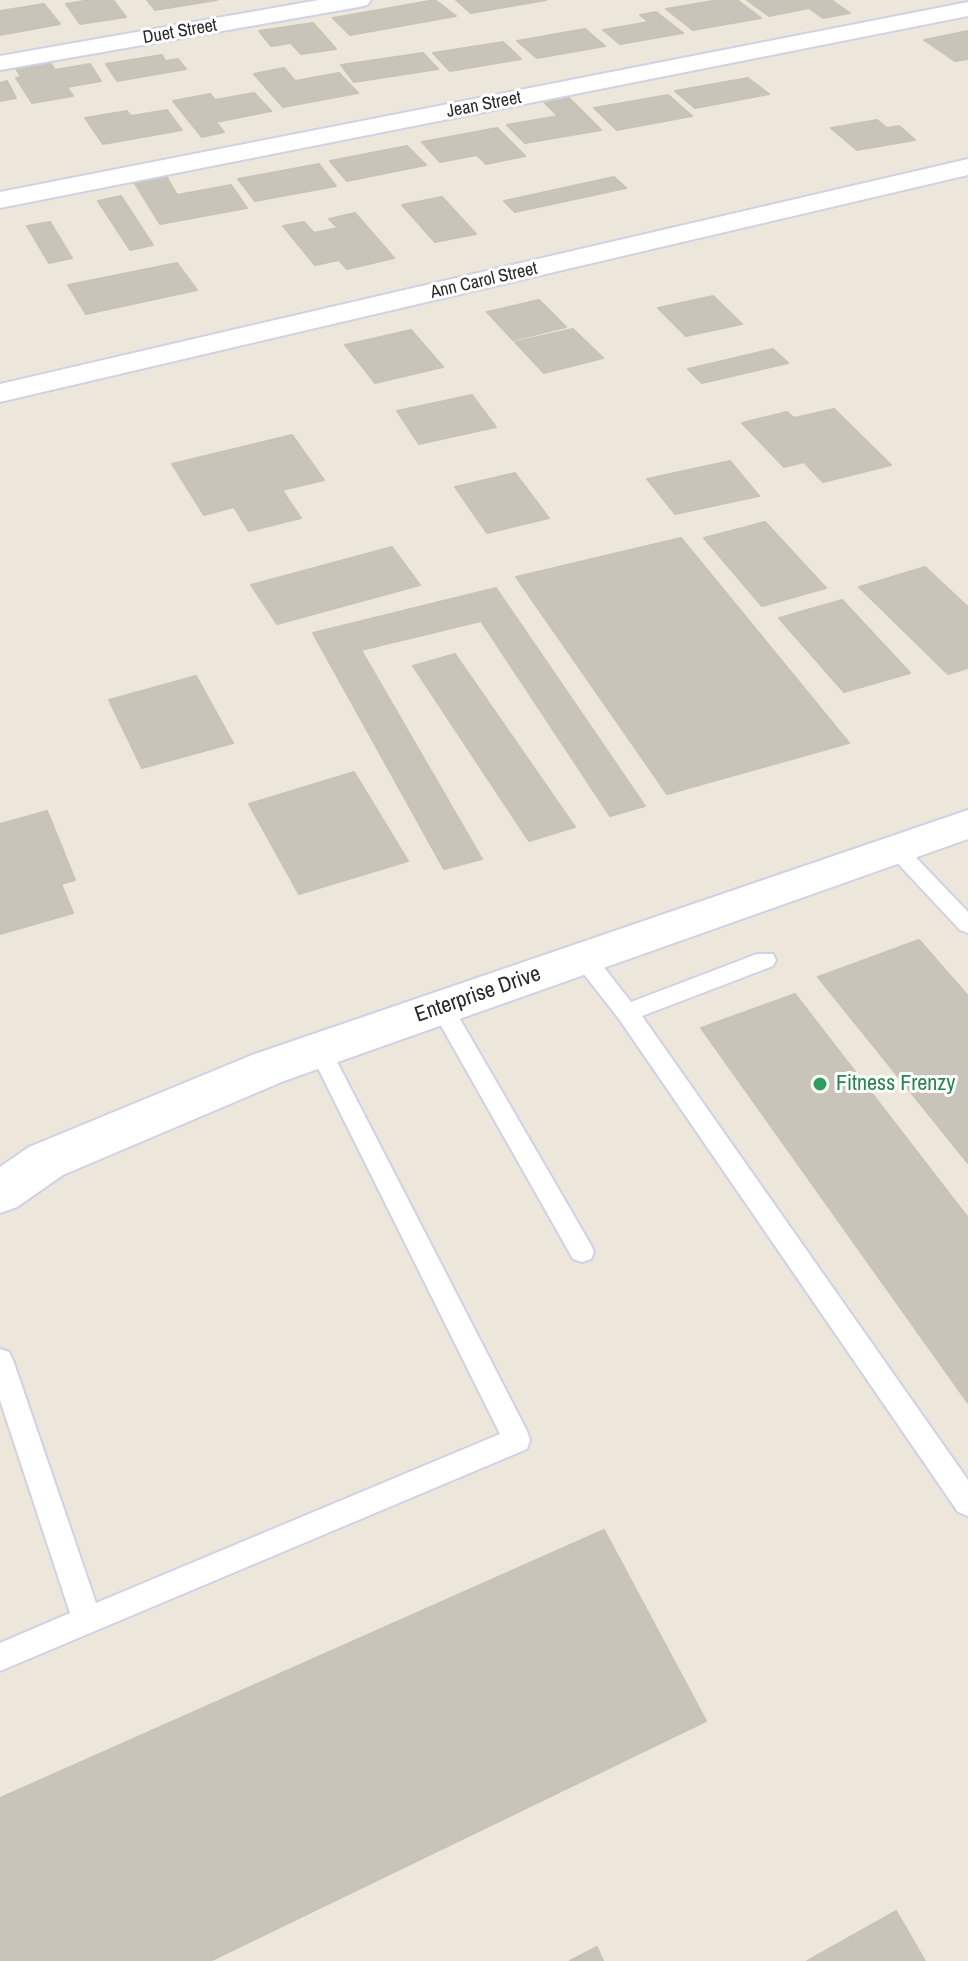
<!DOCTYPE html>
<html>
<head>
<meta charset="utf-8">
<style>
	body { margin:0 }
	canvas { display:block; background:#ede7db }
</style>
</head>
<body>
<canvas width="968" height="1961"></canvas>
<script>
const g = document.querySelector('canvas').getContext('2d');
g.lineJoin = 'round';
function fill(path, color) { g.fillStyle = color; g.fill(path, 'evenodd'); }
function stroke(path, color, width, dash) { g.strokeStyle = color; g.lineWidth = width; g.lineCap = dash ? 'butt' : 'round'; g.setLineDash(dash || []); g.stroke(path); }
function label(font, color, halo, rows, align = 'center') {
  g.font = font + ' "Archivo Narrow",sans-serif'; g.lineWidth = 6; g.setLineDash([]); g.textBaseline = 'middle'; g.strokeStyle = halo; g.fillStyle = color; for (const [text, x, y, turn = 0] of rows) {
    g.save(); g.translate(x, y); g.rotate((+turn || 0) * Math.PI / 180); g.textAlign = isNaN(turn) ? turn : align; if (halo) g.strokeText(text, 0, 0); g.fillText(text, 0, 0); g.restore();
  }
}
const building = new Path2D(`
	M90,0H113L126,17L80,24L66,4Z
	M147,0H217L155,10Z
	M435,0L456,16L350,35L333,18Z
	M456,0H546L471,13Z
	M718,0H737L761,18L693,30L666,9Z
	M747,0H831L850,13L823,18L809,8L769,16Z
	M44,4L60,24L0,35V11Z
	M656,12L683,33L620,44L603,30L649,22L640,15Z
	M313,23L336,49L301,54L291,43L271,46L259,31Z
	M585,29L605,46L537,58L517,41Z
	M968,31V59L955,61L924,40Z
	M503,42L521,59L450,71L433,53Z
	M423,53L438,69L354,82L341,65Z
	M162,55L165,61L178,59L186,69L117,81L106,64Z
	M49,61L55,70L90,64L101,81L67,87L73,96L32,103L16,78L21,77L15,67Z
	M284,68L295,81L339,73L358,93L283,107L254,74Z
	M748,78L769,94L695,108L675,91Z
	M7,81L16,98L0,101V83Z
	M254,93L271,111L216,122L224,132L202,137L173,101L210,94L215,100Z
	M668,95L692,116L617,130L594,108Z
	M569,98L601,130L525,143L507,125L558,116L545,103Z
	M167,110L182,130L103,144L85,118L127,111L131,116Z
	M877,120L887,128L899,126L915,140L857,150L831,128Z
	M497,128L525,156L486,164L477,155L440,162L422,142Z
	M407,146L426,165L347,181L330,161Z
	M319,164L336,186L255,201L238,179Z
	M166,176L177,195L231,185L247,208L160,224L134,182Z
	M614,177L626,188L515,212L504,201Z
	M121,196L153,245L130,250L98,201Z
	M442,197L476,234L435,242L402,205Z
	M355,213L394,258L347,269L339,260L315,265L283,226L304,222L314,233L338,228L329,219Z
	M50,222L72,258L49,263L27,226Z
	M177,263L197,290L86,314L68,285Z
	M713,296L742,324L686,336L658,308Z
	M539,300L566,327L513,340L487,312Z
	M573,329L603,358L544,373L515,342Z
	M411,330L443,367L375,383L345,345Z
	M773,349L788,363L702,383L688,369Z
	M472,395L496,427L419,444L397,411Z
	M834,409L891,465L823,482L804,462L784,467L742,423L787,412L794,418Z
	M292,435L324,480L282,490L301,518L249,531L234,507L204,515L172,464Z
	M730,461L759,496L675,514L647,479Z
	M515,473L549,518L487,533L455,487Z
	M765,522L826,588L762,606L704,538Z
	M681,538L849,743L667,794L516,577Z
	M392,547L420,585L277,624L251,585Z
	M925,567L968,607V668L948,674L859,587Z
	M496,588L645,806L610,816L481,621L361,650L482,859L444,869L313,633Z
	M842,600L910,673L844,692L779,618Z
	M455,654L575,827L529,841L413,666Z
	M196,676L233,743L142,768L109,700Z
	M354,772L408,861L299,894L249,804Z
	M47,811L75,880L61,884L73,913L0,934V824Z
	M919,940L968,996V1163L818,977Z
	M795,994L968,1218V1403L701,1028Z
	M604,1530L706,1721L210,1961H0V1798Z
	M896,1911L925,1961H807Z
	M597,1947L603,1961H570Z`);
fill(building, '#c8c4ba');
stroke(building, '#c8c4b4', 2);
const lane = new Path2D(`
	M896,842L903,844L968,912V933L960,930L889,854L886,849L889,844Z
	M584,950L592,952L631,1002L757,954H773L776,960L773,966L642,1016L968,1480V1516L958,1512L619,1019L576,964L573,958L576,952Z
	M442,1000L450,1002L591,1245L594,1252L591,1259L582,1262L573,1259L431,1008L434,1002Z
	M320,1041L328,1044L331,1050L527,1431L530,1440L527,1449L0,1671V1643L70,1613L0,1400V1349L9,1352L13,1360L96,1603L500,1434L309,1050L312,1044Z`);
const street = new Path2D(`
	M319,0H371L367,5L359,7L0,70V56Z
	M968,2V16L0,208V192Z
	M968,159V175L0,402V384Z`);
const secondary = new Path2D(`
	M968,810V839L284,1081L63,1175L17,1207L0,1213V1167L29,1147L252,1055Z`);
stroke(lane, '#d0d1e4', 4);
stroke(street, '#d0d1e4', 4);
stroke(secondary, '#d0d1e4', 4);
fill(lane, '#fff');
fill(street, '#fff');
fill(secondary, '#fff');
for (const [x, y, r, color] of [
	[820,1084,8,"#2e9e5b"]
]) { const dot = new Path2D(); dot.arc(x, y, r, 0, 2 * Math.PI); g.fillStyle = color; g.fill(dot); stroke(dot, '#fff', 3); }
label('18px', '#2a2a2a', '#fff', [
	["Duet Street",180,32,-10],
	["Jean Street",484,105,-11],
	["Ann Carol Street",484,281,-13]
]);
label('22px', '#2a2a2a', '#fff', [
	["Enterprise Drive",478,995,-19]
]);
label('22px', '#27864d', '#fff', [
	["Fitness Frenzy",836,1084]
], 'left');
</script>
</body>
</html>
